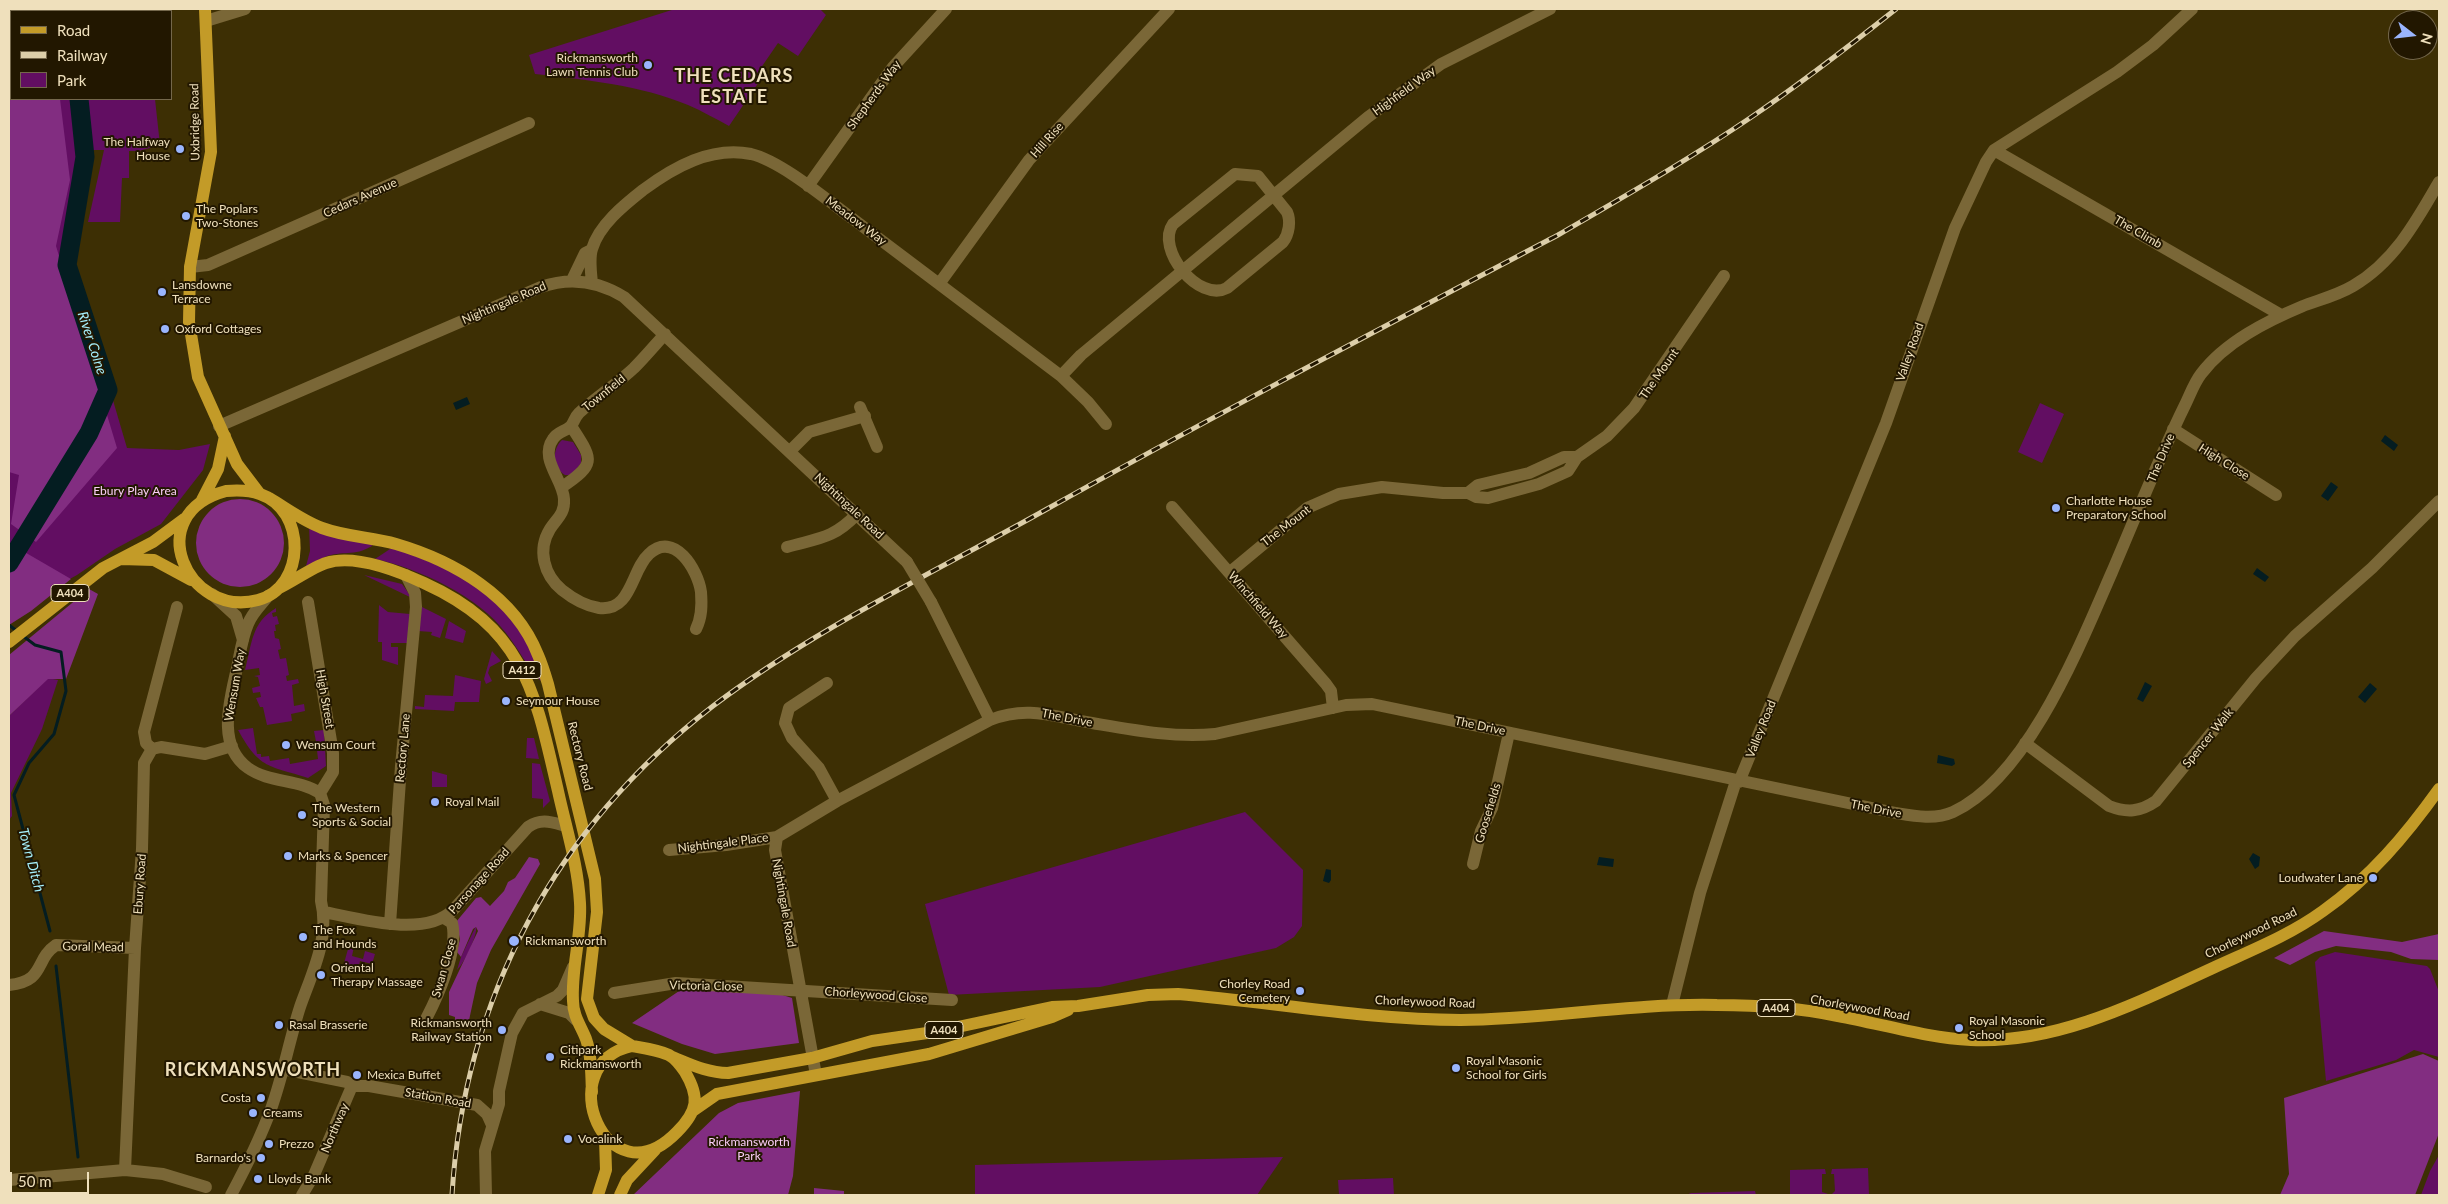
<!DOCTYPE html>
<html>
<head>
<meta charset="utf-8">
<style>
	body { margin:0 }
	#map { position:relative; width:2448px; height:1204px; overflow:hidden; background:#3d2f04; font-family:Lato,sans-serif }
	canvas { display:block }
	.frame { position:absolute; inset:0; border:10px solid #efe0bc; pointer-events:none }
	.legend { position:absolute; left:10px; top:10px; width:162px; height:90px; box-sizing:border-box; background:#221700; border:1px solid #74674b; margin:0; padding:6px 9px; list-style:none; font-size:15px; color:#efe0bc }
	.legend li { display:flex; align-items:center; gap:10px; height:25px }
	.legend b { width:25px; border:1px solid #74674b }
	.north { position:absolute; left:2388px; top:10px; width:50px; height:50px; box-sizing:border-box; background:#221700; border:1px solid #74674b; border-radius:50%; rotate:106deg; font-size:14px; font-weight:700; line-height:20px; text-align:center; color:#efe0bc }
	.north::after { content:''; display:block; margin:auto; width:18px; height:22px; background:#9ab5fd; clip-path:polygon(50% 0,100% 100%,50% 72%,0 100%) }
	.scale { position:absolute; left:10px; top:1172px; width:79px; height:22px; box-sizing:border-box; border:2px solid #efe0bc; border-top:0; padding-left:6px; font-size:15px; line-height:18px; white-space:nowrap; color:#efe0bc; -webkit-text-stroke:4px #221700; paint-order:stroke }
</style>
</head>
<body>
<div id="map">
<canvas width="2448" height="1204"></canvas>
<div class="frame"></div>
<ul class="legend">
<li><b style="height:6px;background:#c39b28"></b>Road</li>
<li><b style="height:6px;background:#dccea9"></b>Railway</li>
<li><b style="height:14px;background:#620e62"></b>Park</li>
</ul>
<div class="north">N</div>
<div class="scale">50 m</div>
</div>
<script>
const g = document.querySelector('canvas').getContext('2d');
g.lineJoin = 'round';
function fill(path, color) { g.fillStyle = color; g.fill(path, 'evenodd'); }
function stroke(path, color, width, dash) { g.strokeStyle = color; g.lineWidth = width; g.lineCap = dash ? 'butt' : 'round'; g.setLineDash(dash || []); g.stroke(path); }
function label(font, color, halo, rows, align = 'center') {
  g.font = font + ' Lato,sans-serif'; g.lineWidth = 4; g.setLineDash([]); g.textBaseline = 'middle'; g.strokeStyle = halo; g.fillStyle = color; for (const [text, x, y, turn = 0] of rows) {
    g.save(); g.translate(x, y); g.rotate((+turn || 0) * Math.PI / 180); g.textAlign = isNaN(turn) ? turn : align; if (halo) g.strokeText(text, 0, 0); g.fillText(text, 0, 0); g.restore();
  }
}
fill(new Path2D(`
	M9,9H75V11H11V99H155L160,145L139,151H129V178H122L120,222H88L104,150H87L73,264L127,448L179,450L210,444L203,470L161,524L115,549L77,575L9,612Z
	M83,9H147V11H83Z
	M675,9H820L826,15L798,56L778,43L756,75L761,79L729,126C716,119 702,111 688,105C640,85 587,80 535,74L529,55Z
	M2040,403L2064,414L2042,463L2018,452Z
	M562,440L573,442L581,455V463L572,475H565C552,467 552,449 562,440Z
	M309,525L371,542L372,546C354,557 342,550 325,557C318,560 311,566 305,570L310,551Z
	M393,547L465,576L502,607L528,643L542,682C527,668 519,649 506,633C478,596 420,569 375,559Z
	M364,575L402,584L412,598Z
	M379,605L388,612L410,614L407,643H391V647H398V665L382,660V642H378Z
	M422,607L446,619L440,638L431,635L432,632L418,631Z
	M276,608V612L272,613L273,617L277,616L279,624L275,625L276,631H274L275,638L279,639L281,649L278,650L280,659L286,658L289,675L286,676L287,681L298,679L299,683L292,685L294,706L304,704L305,711L291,714L292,721L267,725L263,707H260L256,698L261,697L260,692L253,693L252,688L260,686L258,677L254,676L260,675L259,668L245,670C252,644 251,623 276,608Z
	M449,621L466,631L463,643L445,638Z
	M492,651L501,661L490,667L488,673L492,681L486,684L484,679Z
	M455,675L481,681L479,702H455L454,711L415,709V706L424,707L425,695L453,696Z
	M48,678L58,680L42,729L11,793L12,816L9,820V716Z
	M253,728L257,754H261V757L269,756L270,761L289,758L290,764L318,759L317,750L325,749L326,766L308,778C269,765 260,770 238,730Z
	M324,730L325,746L317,747L314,731Z
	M527,738H534L539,759L526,758Z
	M532,763L540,764L550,801L543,808V799L532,798Z
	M432,771L447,775V787H432Z
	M1245,812L1303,870L1302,926L1294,937L1276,948L1100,987L949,995L925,904Z
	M476,926C478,935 464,964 457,970L461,957Z
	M350,941L355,942L352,956L363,959L365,951L375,954L372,964L360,961L358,970L343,967L348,949L343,946L348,947Z
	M2335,952L2427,966L2430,969L2439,992V1057L2414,1050L2396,1060L2326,1081L2315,962L2320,957Z
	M2439,1155V1195H2421L2430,1171Z
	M1283,1157L1257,1195H975V1165Z
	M1868,1168L1869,1195H1790V1170L1825,1169L1826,1174H1822V1192L1831,1195L1835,1191L1834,1174H1831L1832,1169Z
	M1393,1178L1394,1195H1339L1338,1180Z
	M1755,1191L1756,1195H1686L1691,1193Z`), '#620e62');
fill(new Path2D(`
	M9,9H26L27,11H11V99H60L70,180L56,246L117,448L36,542L11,524L19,475L9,472Z
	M196 543a44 44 0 1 1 88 0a44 44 0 1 1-88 0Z
	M9,543L71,579L31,611L9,625Z
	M89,589L98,594L66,679H48L9,716V655Z
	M529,857L538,859L540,864L491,950L477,983L468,1025L455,1020V1017L449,1015V992L478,931L476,927L473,929L461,957L457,952L460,939L456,922L476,898L481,897L490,906L504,891L508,882L515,878Z
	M2324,931L2402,942L2439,934V960L2411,959L2391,952L2336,946L2315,952L2290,965L2274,958Z
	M682,989L773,992L792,998L799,1043L715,1054L682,1044L632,1023Z
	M2423,1054L2439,1061V1133L2415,1195H2280L2289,1174L2284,1098Z
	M800,1091L793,1176L788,1195H633L719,1113L738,1103Z
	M814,1188L844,1191V1195H814Z`), '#822d81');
fill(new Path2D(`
	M467,397L470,404L456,410L453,403Z
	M2385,435L2398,445L2394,451L2381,441Z
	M2331,482L2338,487L2328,501L2321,496Z
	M2257,568L2269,577L2265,582L2253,574Z
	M2145,682L2152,686L2143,702L2137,699Z
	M2370,683L2377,689L2365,703L2358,697Z
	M1938,755L1954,759L1955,764L1952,766L1937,763Z
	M2253,853L2260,857L2259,866L2255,869L2249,859Z
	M1599,857L1614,859L1613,867L1597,865Z
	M1326,869L1331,870V880L1329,883L1323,881Z`), '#041d21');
stroke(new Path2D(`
	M9,625L18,632
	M23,636L35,645L61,652L66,691L54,734L29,763L14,795L50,931
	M56,966L78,1157
	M84,1194V1195`), '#041d21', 3);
stroke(new Path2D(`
	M10,9L11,11
	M80,9V11
	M9,563L89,433L108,390L67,265L85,157L79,99`), '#041d21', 19);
stroke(new Path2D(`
	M206,21L245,9
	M1994,150L2281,315
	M1235,174L1258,176L1287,212C1291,221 1289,234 1283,242L1227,288C1199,303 1155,249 1173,224Z
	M808,186L893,67L946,9
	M190,267L208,265L529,123
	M572,280L585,253L591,250
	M592,283C591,273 589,258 592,249C599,225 624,205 643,190C674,167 711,146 751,154C781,161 827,200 853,219C922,271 992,324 1061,376L1088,402L1106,424
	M939,284L1029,160L1169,9
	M665,334C655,345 645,357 634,368C617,384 596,397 579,413C575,417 574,422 571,426C566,431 557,432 553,439C539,459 563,479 564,499C565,514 557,518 550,529C537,550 544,575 562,590C572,598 586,606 599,608C632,612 631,570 649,554C674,530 698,570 701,592C702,605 702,617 696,629
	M1061,376L1081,355L1368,117L1441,64L1550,9
	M860,407L877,447
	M219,426L541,287C570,277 598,281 624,297L907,562
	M2173,429L2276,495
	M790,451L809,432L865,416
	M562,487C598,463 592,459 571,426
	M1468,493L1478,485L1529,473L1564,457H1577
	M1172,507L1326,684L1331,691L1333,708
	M787,547C819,538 833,539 857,514
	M1230,572L1307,508L1339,494L1382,487L1443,493H1468L1476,497L1488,498L1539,484L1568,471L1577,457L1607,436L1634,408L1724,276
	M212,594L236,616L243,640
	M268,596C261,605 252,613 248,624C242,638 240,654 237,668C230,700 216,745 248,768C269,783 299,779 320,793
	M308,602L333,753V772L320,793
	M931,602L990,720
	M827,683L789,708L785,723L792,738L819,768L837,801
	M2025,743L2109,806C2127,813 2140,812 2156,801L2256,678L2295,636L2372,568L2439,501
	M152,749L161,747L205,754L232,746
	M1739,782L1886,423L1955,228L1986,162L1994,150L2117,72L2153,45L2192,9
	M669,850L726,845L777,837
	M1473,864L1481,831L1492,808L1509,733
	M324,912C360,919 425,938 453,910L528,827C541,818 551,822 566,826
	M390,924L401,766L416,607L415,593L406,575
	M9,985C46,981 34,960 56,945L135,948
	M614,993L676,983L952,1000
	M540,1004L569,1013L576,1020
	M1672,1005L1700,893L1736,781
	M426,1019C438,996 459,949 452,923L444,918
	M283,1069L347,1082L352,1086H369L477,1105L487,1114L492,1125
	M816,1075L775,850L777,837L837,801L990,720C1028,705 1054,717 1092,723C1133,730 1174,738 1215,734L1346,705L1372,704L1896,813C1914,816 1935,820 1953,812C2028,777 2080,645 2112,572C2136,516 2158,460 2185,405C2190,395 2194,383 2201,374C2225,342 2267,321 2303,306C2319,300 2338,295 2353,286C2394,262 2416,222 2439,182
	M125,1170L135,948L142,849L144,763L152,749L146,743L144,732L177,607
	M9,1180L125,1170L163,1174L206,1187
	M231,1195C246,1167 260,1139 271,1109C283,1076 289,1041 300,1007C312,973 330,938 321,901L324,805L320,793
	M302,1195L314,1175L352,1086
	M486,1195L485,1151L499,1104V1091L512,1033L523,1013L557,996L563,990L573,967`), '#7a6737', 12);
stroke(new Path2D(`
	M205,9L211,152L190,267L189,322L198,377L237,464L259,493
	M226,491C237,490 249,490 260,494C307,510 306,587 258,600C187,619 140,514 226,491Z
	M269,498C286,508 303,521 322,528C346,537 372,537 396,544C454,561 515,596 538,655C542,664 545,674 548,684L595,879L597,912L587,999L594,1018L604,1029L632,1046
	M202,500L218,469L225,436
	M121,559L154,560L191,580
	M279,588C292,582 313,567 326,563C354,554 398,571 424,583C525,629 535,692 558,791C566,828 578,865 580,903C582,935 571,968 573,1001C573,1016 581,1026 586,1039C592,1056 591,1075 592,1092
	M9,642L103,568L153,542L184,519
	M632,1046C644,1048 658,1050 669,1055C676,1059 681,1066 685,1072C700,1097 698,1111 677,1132C607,1204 549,1064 632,1046Z
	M670,1056C690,1064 707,1073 728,1073L812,1058L872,1041L934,1032L1052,1007L1078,1006L1148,995L1178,994C1272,1002 1367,1020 1461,1020C1546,1019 1632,1003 1717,1005C1757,1005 1799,1008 1838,1016C1882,1024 1927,1038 1971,1040C2058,1044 2139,1002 2215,967C2252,950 2290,935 2323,911C2370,878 2406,835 2439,789
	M694,1110L717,1094L929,1054L1052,1017L1068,1010
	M598,1195L606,1170L605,1139
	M620,1195L627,1180L655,1150`), '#c39b28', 12);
const rail = new Path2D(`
	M452,1195C464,997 556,827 713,706C816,628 935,572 1047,509C1215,415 1387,325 1558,235C1623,197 1688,160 1750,118C1800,84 1848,47 1896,9`);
stroke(rail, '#dccea9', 5);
stroke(rail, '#221700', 3, [9]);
stroke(new Path2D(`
	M907,562L931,602`), '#7a6737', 12);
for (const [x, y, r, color] of [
	[648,65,5,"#9ab5fd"],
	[180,149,5,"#9ab5fd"],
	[186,216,5,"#9ab5fd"],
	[162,292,5,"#9ab5fd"],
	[165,329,5,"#9ab5fd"],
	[2056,508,5,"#9ab5fd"],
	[506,701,5,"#9ab5fd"],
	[286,745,5,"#9ab5fd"],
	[435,802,5,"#9ab5fd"],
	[302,815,5,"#9ab5fd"],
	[288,856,5,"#9ab5fd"],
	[2373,878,5,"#9ab5fd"],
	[303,937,5,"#9ab5fd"],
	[514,941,6,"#9ab5fd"],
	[321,975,5,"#9ab5fd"],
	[1300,991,5,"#9ab5fd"],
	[279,1025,5,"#9ab5fd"],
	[1959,1028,5,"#9ab5fd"],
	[502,1030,5,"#9ab5fd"],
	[550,1057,5,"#9ab5fd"],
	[1456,1068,5,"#9ab5fd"],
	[357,1075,5,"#9ab5fd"],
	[261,1098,5,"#9ab5fd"],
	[253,1113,5,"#9ab5fd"],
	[568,1139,5,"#9ab5fd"],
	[269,1144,5,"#9ab5fd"],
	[261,1158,5,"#9ab5fd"],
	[258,1179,5,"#9ab5fd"]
]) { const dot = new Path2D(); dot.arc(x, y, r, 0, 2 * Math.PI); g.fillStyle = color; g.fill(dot); stroke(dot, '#221700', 2); }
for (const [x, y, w] of [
	[70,593,38],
	[522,670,38],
	[1776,1008,38],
	[944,1030,38]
]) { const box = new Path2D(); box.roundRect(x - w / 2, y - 8.5, w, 17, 4); g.fillStyle = '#221700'; g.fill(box); stroke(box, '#efe0bc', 1); }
label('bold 11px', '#efe0bc', null, [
	["A404",70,593],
	["A412",522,670],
	["A404",1776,1008],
	["A404",944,1030]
]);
label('12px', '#efe0bc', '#221700', [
	["Rickmansworth",638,58,"right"],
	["Lawn Tennis Club",638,72,"right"],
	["The Halfway",170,142,"right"],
	["House",170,156,"right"],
	["The Poplars",196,209],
	["Two-Stones",196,223],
	["Lansdowne",172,285],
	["Terrace",172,299],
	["Oxford Cottages",175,329],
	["Charlotte House",2066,501],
	["Preparatory School",2066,515],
	["Seymour House",516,701],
	["Wensum Court",296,745],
	["Royal Mail",445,802],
	["The Western",312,808],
	["Sports & Social",312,822],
	["Marks & Spencer",298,856],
	["Loudwater Lane",2363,878,"right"],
	["The Fox",313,930],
	["and Hounds",313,944],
	["Rickmansworth",525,941],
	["Oriental",331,968],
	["Therapy Massage",331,982],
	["Chorley Road",1290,984,"right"],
	["Cemetery",1290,998,"right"],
	["Royal Masonic",1969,1021],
	["School",1969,1035],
	["Rickmansworth",492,1023,"right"],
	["Railway Station",492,1037,"right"],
	["Rasal Brasserie",289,1025],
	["Citipark",560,1050],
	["Rickmansworth",560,1064],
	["Royal Masonic",1466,1061],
	["School for Girls",1466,1075],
	["Mexica Buffet",367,1075],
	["Costa",251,1098,"right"],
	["Creams",263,1113],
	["Vocalink",578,1139],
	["Prezzo",279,1144],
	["Barnardo's",251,1158,"right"],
	["Lloyds Bank",268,1179]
], 'left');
label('12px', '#efe0bc', '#221700', [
	["Highfield Way",1404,91,-36],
	["Shepherds Way",874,95,-54],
	["Uxbridge Road",195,122,-91],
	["Hill Rise",1047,140,-48],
	["Cedars Avenue",360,198,-24],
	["Meadow Way",856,221,37],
	["The Climb",2138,232,30],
	["Nightingale Road",504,303,-23],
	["Valley Road",1910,352,-71],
	["The Mount",1659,374,-55],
	["Townfield",604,393,-39],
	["The Drive",2161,458,-67],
	["High Close",2224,462,32],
	["Nightingale Road",849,506,43],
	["The Mount",1286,526,-38],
	["Winchfield Way",1258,605,49],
	["Wensum Way",235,685,-80],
	["High Street",325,699,80],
	["The Drive",1067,718,11],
	["The Drive",1480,726,12],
	["Valley Road",1761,729,-68],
	["Spencer Walk",2208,738,-51],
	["Rectory Lane",403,748,-85],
	["Rectory Road",580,756,76],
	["The Drive",1876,809,11],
	["Goosefields",1488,813,-73],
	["Nightingale Place",723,843,-7],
	["Parsonage Road",479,881,-48],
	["Ebury Road",140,884,-86],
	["Nightingale Road",784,903,80],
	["Chorleywood Road",2251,933,-26],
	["Goral Mead",93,947,1],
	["Swan Close",444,968,-74],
	["Victoria Close",706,986,1],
	["Chorleywood Close",876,995,4],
	["Chorleywood Road",1425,1002,2],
	["Chorleywood Road",1860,1008,10],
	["Station Road",438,1098,10],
	["Northway",335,1128,-67]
]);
label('12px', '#fbcef8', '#221700', [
	["Ebury Play Area",135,491],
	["Rickmansworth",749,1142],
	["Park",749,1156]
]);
label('italic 14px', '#a5effa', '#221700', [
	["River Colne",92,343,72],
	["Town Ditch",31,860,75]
]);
g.letterSpacing = '1px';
label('bold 18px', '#efe0bc', '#221700', [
	["THE CEDARS",734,76],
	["ESTATE",734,97],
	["RICKMANSWORTH",253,1070]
]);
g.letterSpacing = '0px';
</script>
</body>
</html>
